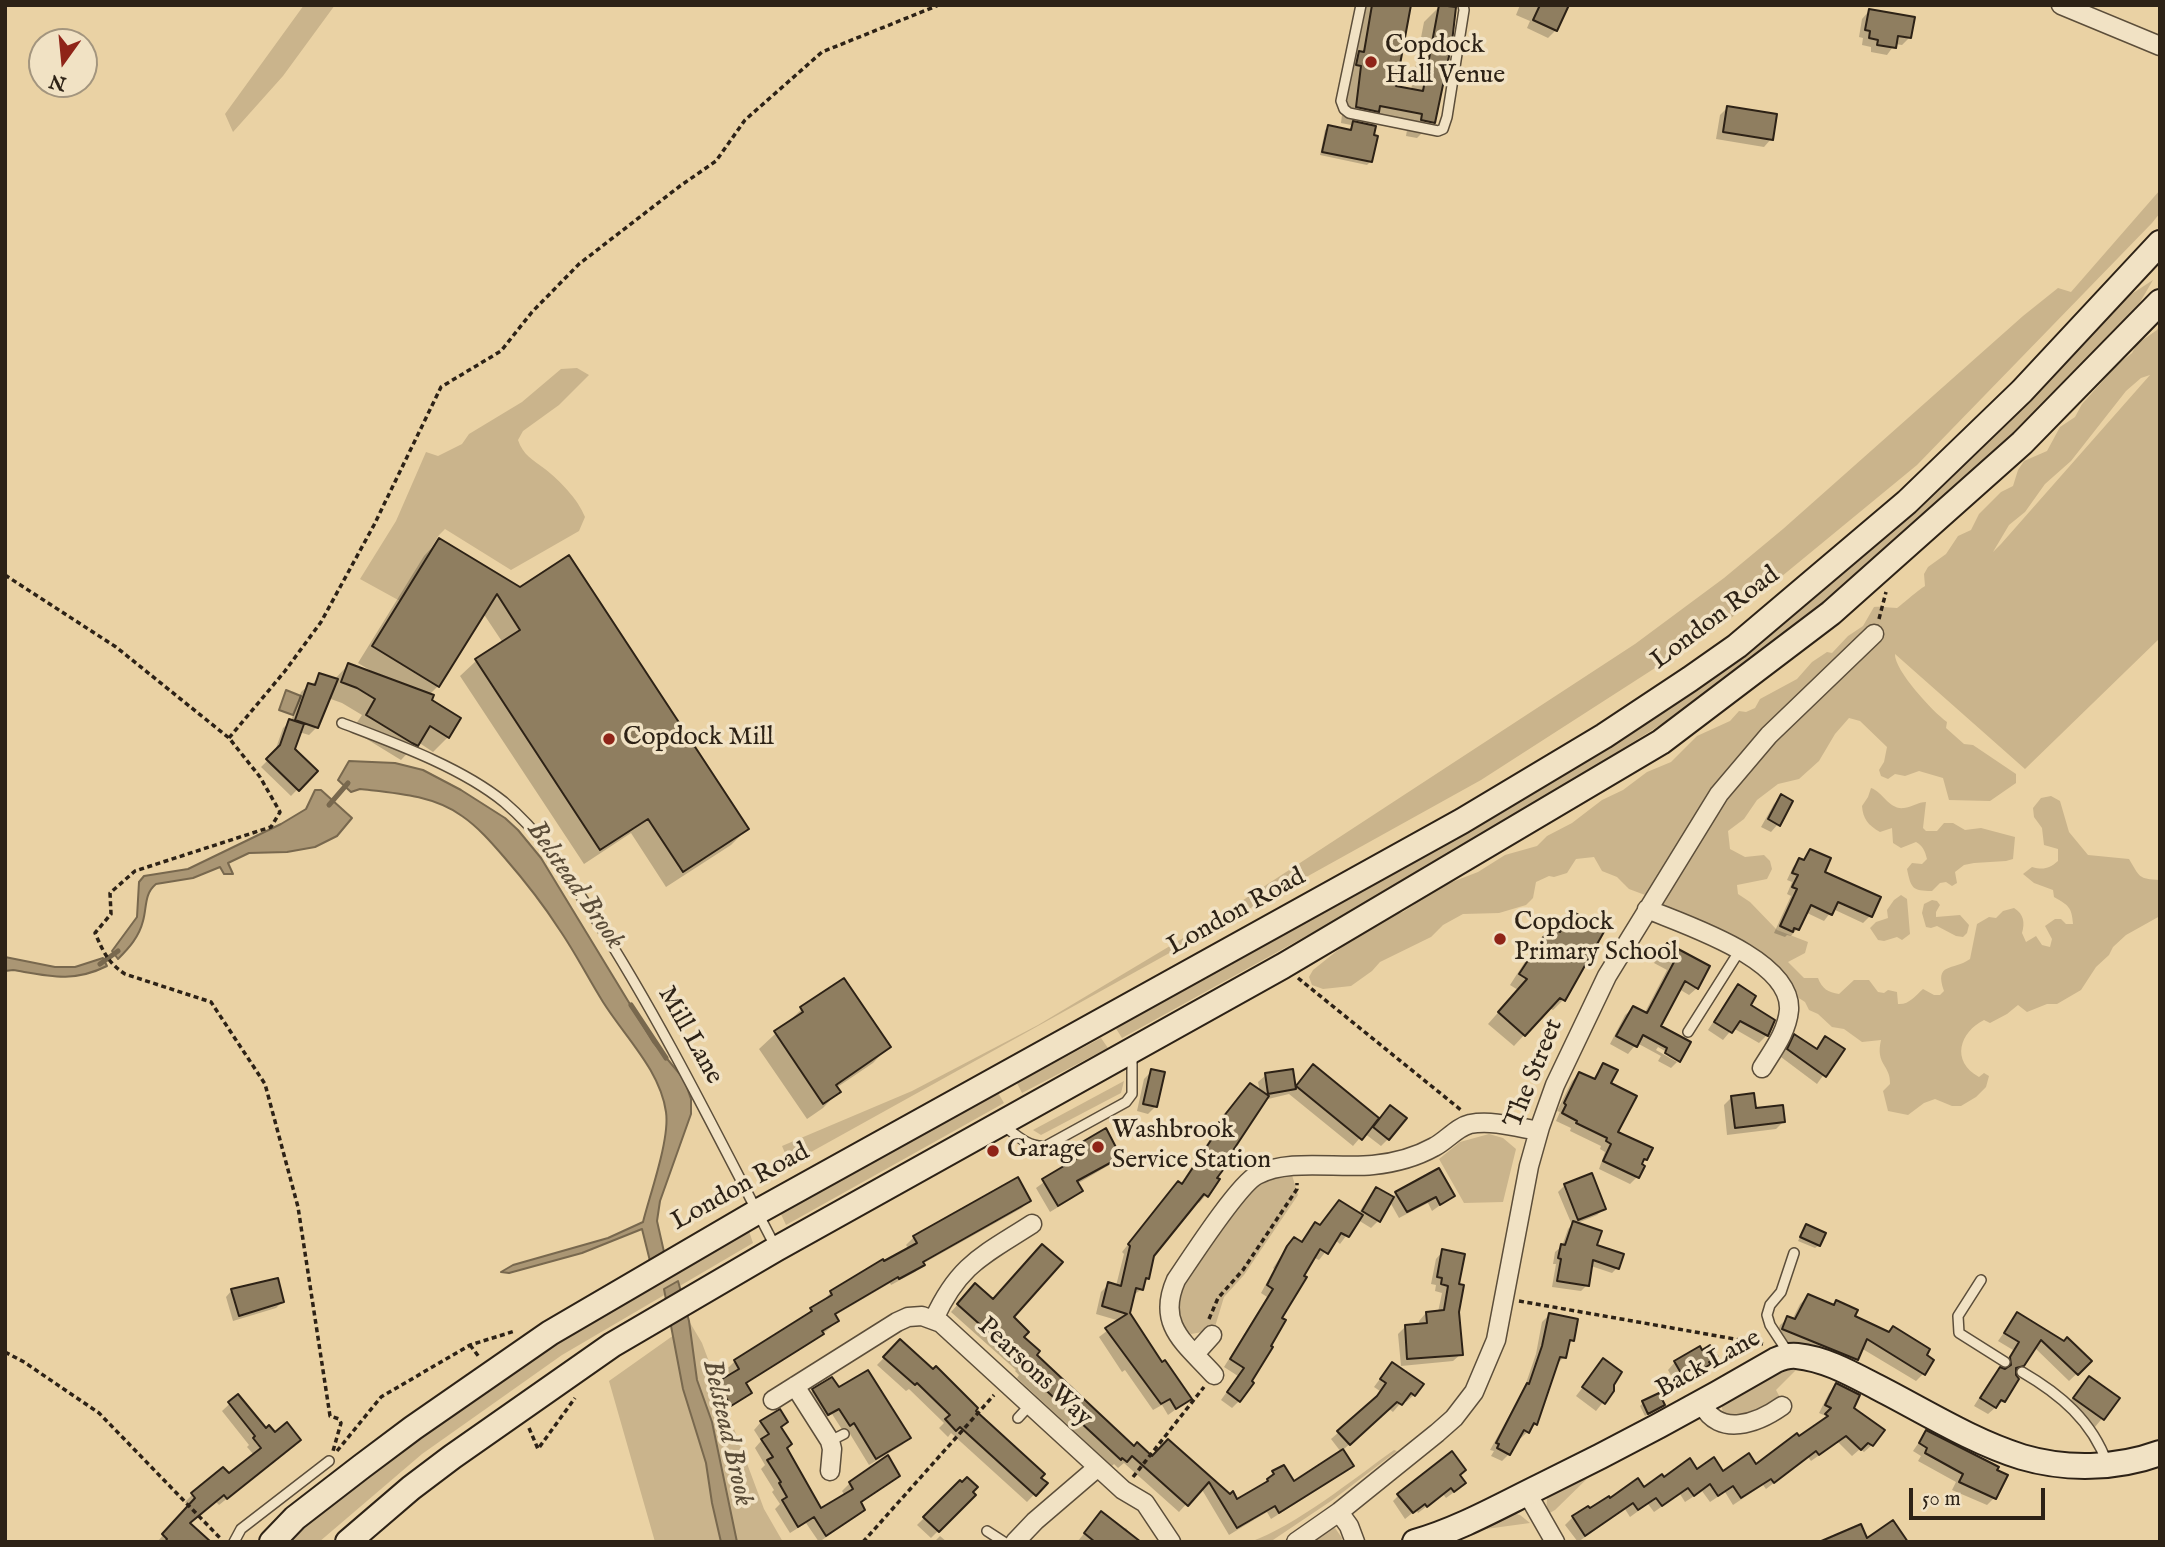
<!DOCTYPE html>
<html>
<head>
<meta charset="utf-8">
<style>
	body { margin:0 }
	#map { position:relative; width:2165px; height:1547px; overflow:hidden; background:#ead2a4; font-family:"IM FELL English",serif }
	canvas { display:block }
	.frame { position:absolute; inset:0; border:7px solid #2d2216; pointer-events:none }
	.north { position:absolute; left:28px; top:28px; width:70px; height:70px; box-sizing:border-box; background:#f1e2c4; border:2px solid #a3957e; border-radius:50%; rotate:195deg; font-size:19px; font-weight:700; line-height:28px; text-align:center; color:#2d2216 }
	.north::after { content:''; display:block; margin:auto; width:24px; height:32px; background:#8f2418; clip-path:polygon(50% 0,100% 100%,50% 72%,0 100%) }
	.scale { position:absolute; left:1909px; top:1488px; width:136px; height:32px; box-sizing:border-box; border:4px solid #2d2216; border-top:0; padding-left:9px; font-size:21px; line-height:24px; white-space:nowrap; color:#2d2216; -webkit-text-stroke:5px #f1e2c4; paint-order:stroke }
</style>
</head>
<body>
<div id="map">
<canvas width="2165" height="1547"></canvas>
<div class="frame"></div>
<div class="north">N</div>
<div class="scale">50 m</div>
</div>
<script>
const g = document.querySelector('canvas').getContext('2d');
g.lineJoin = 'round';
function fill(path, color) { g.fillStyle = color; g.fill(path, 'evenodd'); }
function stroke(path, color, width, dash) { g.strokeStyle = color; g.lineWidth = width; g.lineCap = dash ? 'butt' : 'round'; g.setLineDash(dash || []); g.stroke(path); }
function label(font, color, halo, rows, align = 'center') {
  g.font = font + ' "IM FELL English",serif'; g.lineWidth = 7; g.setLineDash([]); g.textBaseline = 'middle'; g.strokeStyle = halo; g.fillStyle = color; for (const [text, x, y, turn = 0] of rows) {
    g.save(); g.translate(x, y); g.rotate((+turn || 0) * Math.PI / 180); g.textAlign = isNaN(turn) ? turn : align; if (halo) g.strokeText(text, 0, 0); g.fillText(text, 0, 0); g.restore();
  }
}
fill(new Path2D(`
	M304,5H335L283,76L233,132L225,114Z
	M2160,190V213L2152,223L1917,465L1725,623L1481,780L793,1162L788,1160L782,1146L912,1091L1038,1025L1205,925L1635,644L1724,578L1783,529L2023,316L2058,288L2071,292Z
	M2153,280L2136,309L1985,463L1830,599L1700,700L1458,852L1122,1038L1115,1027L1695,688L2124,299Z
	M2160,324V638L2025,769L1895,654C1894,670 1933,712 1947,722L1946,728L1964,744L1973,745L2016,774V783L1990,801L1949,800L1943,778L1919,771L1905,776L1895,774L1888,779L1881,776L1879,770L1884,762L1887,747L1860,721L1849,718L1835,734L1819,761L1799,779L1778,784L1757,800L1744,819L1728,831L1730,849L1745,857L1764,855L1770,861L1772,869L1767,879L1737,885L1738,894L1750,902L1777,930L1808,942L1805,953L1788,962L1804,978H1818C1822,989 1828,992 1839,994L1854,980H1869L1878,992L1884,993L1888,990L1897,992L1898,1004C1909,1005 1915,996 1923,989L1934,995H1940L1944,991C1934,962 1953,971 1970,959L1977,924L1989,917L1996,918L2003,911L2014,908C2024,914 2025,923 2022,933L2026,942L2036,936L2042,945L2050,947L2052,939L2045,926L2055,919H2061L2066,924H2073C2072,907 2068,905 2054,897L2053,890L2034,883L2023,874L2032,867C2043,870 2049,869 2058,861V849L2044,845L2042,828L2034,817L2033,808L2041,798L2051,796L2060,801L2069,832L2088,855L2129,859C2140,877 2138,879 2160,880V916L2126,935L2113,947L2109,955L2096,967L2081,990L2057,1004H2047L2027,1012L2018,1005L2007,1014L1990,1023L1984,1020C1960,1032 1950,1061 1979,1077L1984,1073L1989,1076L1986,1087L1976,1097L1961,1106H1952L1935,1099L1924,1103L1908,1115L1888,1111L1883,1091L1890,1084C1891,1065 1875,1065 1881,1040L1862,1042L1844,1029L1832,1027L1818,1014L1809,1010L1805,1002L1663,910L1657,895H1645L1629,889L1617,877L1602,871L1594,857L1576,859L1567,873L1554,877L1549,876L1536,882L1533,898L1526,905L1499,913L1463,914L1443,925L1431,937L1380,962L1372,971L1351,986L1323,989L1312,985L1309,977L1313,970L1373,922L1381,917L1403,912L1415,904L1418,898L1434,889L1478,872L1505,855L1537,846L1547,836L1572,823L1602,800L1623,790L1647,772L1671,762L1697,736L1730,721L1739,711L1746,712L1755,708L1760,699L1797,679L1812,662L1827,652L1832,653L1848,636L1863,626L1874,607C1883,606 1891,608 1897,608C1899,607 1918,590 1925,586L1924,574L1928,567L1946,554L1958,536L1971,530L1979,514L2001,492L2013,486L2018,470L2024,461L2047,451L2060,427L2075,417L2082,404L2118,364L2132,353L2137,344L2157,330ZM2150,375L2001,544L1993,552L2009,525L2025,512L2045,484L2071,461L2126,391L2141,378Z
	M577,368L589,375L559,405L523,431L518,440C523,455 533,460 545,469C560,481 578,499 585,517L579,531L511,570L445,529L439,535L400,601L360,579L396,521L426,452L438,456L462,444L469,434L522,402L561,369Z
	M1871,788C1883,792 1889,810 1904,808C1912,807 1918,802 1926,802L1923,828L1926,831H1937L1944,823H1953L1965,830L1981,828L2015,837L2013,859L2006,861L1974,863L1964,865L1955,872L1957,883L1952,886L1946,882L1940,883L1932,891C1912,891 1911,888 1907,869L1912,863L1922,864L1927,859C1925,851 1923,846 1916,842L1901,848L1893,843L1892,828L1880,832C1868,825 1863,819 1862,806L1868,797Z
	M1901,895L1907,899L1910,934L1902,940L1897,937L1884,941L1878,940L1870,928L1876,922L1888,918L1887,910L1894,900Z
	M1932,900L1937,901L1940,905L1936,912V917L1960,915L1969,925L1967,933L1963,937L1956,936L1937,926L1931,928L1926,927L1922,913L1924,904Z
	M1101,1038L1108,1048L1022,1093L1017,1083Z
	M1124,1081L1121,1093L1041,1135L1033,1130Z
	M997,1091L1004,1103L786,1225L780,1212Z
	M1489,1134L1503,1138L1516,1149L1503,1202L1464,1203L1439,1159L1460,1142Z
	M1292,1175L1298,1195L1244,1275L1224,1297L1214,1330L1191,1334L1178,1318L1177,1295L1250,1191L1271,1179Z
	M749,1231L753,1243L562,1355L422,1454L319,1542H287L295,1532L417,1440L558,1340Z
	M689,1321L702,1343L764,1509L783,1542H737L712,1422L697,1380Z
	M674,1335L683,1389L706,1463L712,1503L721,1542H655L609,1381Z
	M1776,1366L1799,1367L1776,1390L1783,1403L1737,1421L1723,1412L1719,1397Z
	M1394,1450L1397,1451L1334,1499L1270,1542H1250C1297,1525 1352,1480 1394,1450Z
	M1597,1469L1555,1510L1546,1515L1547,1499L1555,1487Z
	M1508,1512L1520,1515L1530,1523L1471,1531Z
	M1327,1527L1335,1528L1342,1538L1341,1542H1309Z`), '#cab48c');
const water = new Path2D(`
	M286,690L301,696L293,715L279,710Z
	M349,761L395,763L423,770L461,790L505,818L518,830L541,858L653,1042L684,1079L691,1099V1114L660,1201L657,1221L669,1274L655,1281L642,1229L582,1253L509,1273L501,1272L513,1265L608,1238L643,1222C650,1194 670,1139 666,1112C660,1070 625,1037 603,1002C588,978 575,952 559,929C543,904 524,880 504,857C491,842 478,827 462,816C433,795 395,793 360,789L351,792L338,780Z
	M315,790H321L352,818L337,836L315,847L287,852L249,853L228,863L233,874H224L220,867L193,878L156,884C144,894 147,907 143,921C139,937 129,948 118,959L112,951L137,917L139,882L144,876L188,869L281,824L306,809Z
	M5,957L55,967H75L103,958L107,966C73,983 49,976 13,970L5,971Z
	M678,1281L689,1321L697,1380L712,1422L737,1542H721L712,1503L706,1463L683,1389L664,1289Z`);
fill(water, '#aa9674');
stroke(water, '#78684e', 2);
fill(new Path2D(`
	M1363,5H1409L1394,87L1411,90L1424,22L1440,6L1433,122L1417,138L1406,136L1407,130L1375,124L1371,161L1367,165L1320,155L1325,130L1328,127L1350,132L1351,125L1341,123L1346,81L1341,80L1343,69L1349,63Z
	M1520,5H1567L1556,30L1548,38L1527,28L1530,21L1516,15Z
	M1869,11L1909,38L1902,45L1895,44L1887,55L1871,52V47L1862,45L1863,38L1859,37L1862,19Z
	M1727,108L1771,139L1764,147L1716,139L1720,115Z
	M439,540L747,829L731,845L666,887L631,833L584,864L460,676L476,661L503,643L483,613L438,686L429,695L448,737L433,752L418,742L401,760L396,757L352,730L362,715L342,703L328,698L316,728L309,735L299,732L293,750L315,771L291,796L261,767L274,754L283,728L291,721L301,692L309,685L311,686L320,675L334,680L348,665L376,674L358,663L424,556Z
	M1781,796L1778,824L1771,832L1761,827L1774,804Z
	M1810,851L1822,872L1870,916L1863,923L1833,909L1824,921L1805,912L1797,929L1791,936L1787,935L1785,937L1774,933L1791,896L1787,894L1792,882L1787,880L1793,867L1799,860L1802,861Z
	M1572,913L1564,999L1553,1010L1549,1008L1514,1046L1488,1024L1518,990L1510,985L1539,940L1550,929L1556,933Z
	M1667,945L1697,988L1689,995L1679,989L1659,1027L1679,1059L1658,1047L1656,1050L1677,1062L1671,1068L1658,1061L1661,1056L1637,1043L1628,1054L1610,1044L1625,1015L1633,1008L1644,1014L1667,970L1654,963Z
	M1738,986L1767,1035L1759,1043L1733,1028L1723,1040L1708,1030L1731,994Z
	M802,1009L888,1047L873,1063L836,1088L838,1092L823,1108L807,1119L759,1049Z
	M1795,1036L1816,1050L1825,1039L1842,1049L1817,1084L1781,1057L1787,1044Z
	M1603,1065L1609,1083L1615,1133L1646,1159L1640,1165L1637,1177L1630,1184L1599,1169L1605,1152L1600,1149L1601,1146L1570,1131L1571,1128L1556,1121L1560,1112L1557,1111L1572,1081L1579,1074L1592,1080Z
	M1314,1067L1379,1120L1388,1139L1381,1146L1364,1133L1353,1146L1289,1094L1264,1100L1206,1195L1199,1203L1196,1201L1152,1255L1142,1289L1132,1296L1128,1314L1162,1364L1190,1399L1168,1415L1162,1405L1153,1410L1125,1370L1122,1372L1099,1337L1120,1321L1096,1314L1101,1292L1109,1284L1116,1286L1124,1254L1122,1252L1171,1191L1180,1185L1212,1136L1209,1134L1243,1093L1260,1092L1258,1082L1266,1075L1294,1089Z
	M1152,1071L1156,1106L1148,1114L1137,1111L1144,1079Z
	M1732,1097L1754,1110L1783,1122L1776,1129L1727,1135L1724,1105Z
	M1078,1146L1119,1157L1111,1164L1077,1184L1081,1191L1073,1198L1050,1212L1036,1188L1070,1163L1074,1159L1071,1154Z
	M1565,1185L1604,1208L1597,1215L1575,1224L1617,1268L1612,1273L1591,1266L1587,1285L1581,1291L1552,1287L1556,1264H1553L1555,1252L1562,1246L1568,1229L1572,1225L1558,1192Z
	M1376,1189L1392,1198L1396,1194L1453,1196L1432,1211L1428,1203L1399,1218L1390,1202L1378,1221L1371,1228L1358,1220L1340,1244L1335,1240L1319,1260L1313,1257L1239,1401L1232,1408L1221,1400L1238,1376L1224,1367L1267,1297L1261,1293L1274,1269L1273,1268L1287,1247L1300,1243L1315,1224L1319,1227L1358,1214L1369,1197Z
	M1029,1200L1022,1208L924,1263L915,1272L891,1285L890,1283L834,1316L837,1321L830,1328L814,1341L745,1384L750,1393L742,1400L723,1412L710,1391L731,1376L727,1369L735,1361L804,1318L811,1310L825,1302L824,1300L831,1292L909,1249L906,1245L914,1237Z
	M1804,1229L1819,1245L1815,1248L1798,1241Z
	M1443,1251L1457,1285L1461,1354L1453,1361L1401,1366L1398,1334L1405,1327L1420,1326L1419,1321L1426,1313L1438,1312L1442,1293L1435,1291L1436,1285L1431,1284L1436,1259Z
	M232,1290L282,1302L276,1308L233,1321L226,1297Z
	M968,1293L1012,1317L1034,1355L1134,1448L1152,1458L1166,1443L1237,1501L1261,1487L1273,1473L1283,1467L1293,1483L1341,1452L1331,1439L1372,1403L1380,1391L1374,1387L1385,1372L1414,1395L1406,1402L1403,1400L1393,1412L1388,1408L1342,1451L1351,1466L1344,1473L1271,1519L1267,1512L1229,1535L1201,1488L1179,1512L1124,1463L1118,1468L1114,1464L1112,1466L1017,1378L1019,1375L1015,1371L1016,1370L951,1312Z
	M1808,1296L1833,1306L1837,1302L1853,1317L1888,1333L1923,1374L1916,1381L1861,1348L1856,1359L1849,1367L1775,1337L1780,1325L1788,1318L1792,1320L1800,1304Z
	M2017,1314L2090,1361L2069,1381L2034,1347L2015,1372L2003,1401L1988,1414L1974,1406L1992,1377L2000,1369L2004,1370L2003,1366L2013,1350L1998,1341Z
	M1549,1315L1572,1340L1567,1345L1564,1357L1557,1364L1536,1424L1521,1438L1518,1437L1509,1454L1502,1461L1491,1456L1494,1451L1490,1450L1524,1389L1536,1354L1542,1322Z
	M900,1341L1045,1483L1027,1502L951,1433L948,1437L939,1428L944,1423L909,1389L906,1391L877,1365Z
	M1702,1352L1715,1357L1701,1371L1677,1386L1668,1370L1675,1362Z
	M1604,1360L1612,1391L1596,1411L1576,1396Z
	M2089,1378L2118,1399L2095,1427L2066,1406Z
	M1837,1385L1872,1445L1864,1452L1860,1449L1852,1456L1838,1442L1811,1461L1808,1457L1766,1489L1763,1485L1733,1505L1725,1492L1710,1502L1702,1491L1685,1502L1680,1494L1654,1512L1648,1504L1630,1517L1625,1509L1578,1542L1565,1525L1573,1517L1663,1479L1696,1471L1722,1473L1756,1466L1799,1439L1826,1416L1819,1413L1829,1393Z
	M813,1390H838L909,1438L902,1445L869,1465L847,1429L843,1431L832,1414L821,1421L807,1397Z
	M238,1396L266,1430L291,1447L219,1505L215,1501L188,1524L203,1542H157L189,1507L185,1502L192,1495L223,1469L228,1476L254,1455L247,1447L249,1445L222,1411Z
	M1643,1403L1663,1405L1645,1416L1640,1406Z
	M761,1422L780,1428L786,1448L821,1510L844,1494L842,1491L850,1483L898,1475L860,1504L863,1510L856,1517L819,1542L806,1523L790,1533L775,1509L780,1504L772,1492L774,1490L761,1469L765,1465L755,1448L761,1441L754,1430Z
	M1926,1432L1995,1470L1994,1498L1987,1505L1952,1490L1956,1482L1918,1461L1921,1456L1913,1451Z
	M1458,1475L1457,1490L1446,1498L1443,1494L1418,1513L1416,1510L1405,1519L1393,1501L1401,1493Z
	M960,1482L974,1495L931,1538L917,1525Z
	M1094,1521L1123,1530L1126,1528L1135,1542L1078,1541Z
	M940,1536L947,1542H934Z`), '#0003');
stroke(new Path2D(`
	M329,805L348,783
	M100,964L118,951
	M631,1005L666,1058`), '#78684e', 5);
const building = new Path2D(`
	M1372,5H1411L1396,86L1423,91L1439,5L1456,7L1452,42L1435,123L1421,120L1422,114L1380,106L1379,112L1356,107L1361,66L1356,65L1359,51L1364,52Z
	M1540,5H1569L1557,31L1533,20Z
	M1869,9L1915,17L1911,38L1898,36L1896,48L1877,45L1878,40L1869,38L1870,31L1865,30Z
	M1727,106L1777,114L1773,140L1723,132Z
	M1353,121L1376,126L1374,135L1378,136L1372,162L1322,152L1328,125L1351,130Z
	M439,538L520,587L569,555L749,829L683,872L648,819L600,850L475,659L520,630L497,594L439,687L372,646Z
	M348,663L434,695L432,700L461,718L449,738L430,726L418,746L412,743L366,715L375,699L357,688L341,682Z
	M319,673L338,679L318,728L295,720L308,683L315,685Z
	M289,719L304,724L295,749L318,771L299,791L266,759L280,745Z
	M1781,794L1793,801L1780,826L1768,819Z
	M1810,849L1831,858L1825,872L1881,897L1872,917L1838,902L1832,915L1811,905L1799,930L1794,928L1793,932L1780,926L1797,889L1792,887L1798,875L1792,873L1799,858L1804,860Z
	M1572,911L1605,930L1565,1001L1560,998L1525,1036L1498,1012L1527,979L1519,974L1550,927L1560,932Z
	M1667,943L1710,966L1698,989L1685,981L1661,1026L1691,1042L1680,1062L1665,1053L1667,1048L1643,1035L1637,1047L1616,1036L1633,1006L1647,1013L1674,962L1660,955Z
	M844,978L891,1047L836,1085L841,1092L823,1104L774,1031L803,1012L800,1007Z
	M1738,984L1756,996L1751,1005L1775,1020L1768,1036L1740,1021L1732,1033L1714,1022Z
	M1794,1034L1817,1049L1825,1036L1845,1049L1826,1077L1787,1049Z
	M1603,1063L1618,1070L1611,1083L1637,1096L1618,1132L1653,1148L1647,1160L1644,1159L1642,1164L1645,1166L1639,1178L1603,1161L1611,1144L1606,1141L1607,1138L1576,1123L1577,1121L1562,1113L1566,1105L1564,1103L1579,1072L1595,1079Z
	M1313,1064L1379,1118L1362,1140L1296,1086Z
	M1151,1069L1165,1072L1157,1107L1143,1104Z
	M1293,1069L1296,1089L1268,1094L1265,1073Z
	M1250,1083L1269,1096L1232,1152L1235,1154L1217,1178L1220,1179L1208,1197L1204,1194L1154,1256L1149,1279L1146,1278L1143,1290L1136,1288L1130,1313L1162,1362L1165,1360L1192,1399L1176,1409L1170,1399L1161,1404L1105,1328L1127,1314L1102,1306L1108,1282L1121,1286L1130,1246L1128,1244L1178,1181L1182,1184L1219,1128L1216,1126Z
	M1754,1093L1756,1108L1783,1105L1785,1122L1735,1128L1731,1096Z
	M1390,1105L1407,1118L1389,1140L1373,1127Z
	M1106,1128L1121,1157L1077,1181L1083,1191L1058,1206L1042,1179L1079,1157L1077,1154L1081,1152L1077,1145Z
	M1439,1168L1455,1196L1440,1205L1436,1197L1407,1212L1395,1192Z
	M1592,1173L1606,1209L1578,1220L1564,1184Z
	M1018,1177L1031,1201L923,1262L925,1265L899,1279L898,1277L835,1314L839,1321L822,1331L824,1334L746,1383L752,1393L731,1406L717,1382L739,1369L734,1360L812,1311L810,1308L832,1295L830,1291L883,1259L884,1261L917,1243L913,1236Z
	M1376,1187L1394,1197L1380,1222L1362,1211Z
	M1339,1200L1363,1215L1349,1237L1341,1233L1328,1254L1320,1249L1304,1276L1307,1277L1282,1318L1286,1320L1271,1346L1273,1347L1252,1381L1254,1383L1240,1402L1227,1392L1244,1368L1230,1359L1273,1289L1267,1285L1287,1246L1294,1237L1302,1242L1315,1222L1320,1225Z
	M1573,1221L1602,1231L1597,1245L1624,1254L1619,1269L1593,1260L1589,1286L1557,1281L1561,1259L1558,1258L1561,1244L1565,1245Z
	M1806,1224L1826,1233L1820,1246L1800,1237Z
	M1042,1244L1063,1262L1014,1317L1029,1332L1024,1337L1040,1351L1037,1355L1134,1446L1137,1442L1152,1456L1168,1439L1230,1494L1233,1491L1237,1499L1268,1481L1267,1479L1274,1474L1272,1471L1284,1465L1294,1481L1343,1449L1354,1466L1279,1513L1275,1506L1237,1528L1209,1482L1188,1506L1132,1456L1127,1462L1122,1458L1121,1460L1023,1369L1025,1367L1021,1363L1022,1362L957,1304L975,1283L993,1299Z
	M1442,1249L1465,1254L1459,1284L1464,1285L1459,1312L1463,1355L1407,1359L1405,1325L1427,1323L1426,1312L1444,1310L1448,1286L1441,1284L1442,1278L1437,1277Z
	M278,1278L284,1302L239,1316L231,1289Z
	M1808,1294L1834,1305L1836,1300L1858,1310L1855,1316L1889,1332L1893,1326L1930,1349L1927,1355L1934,1360L1925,1375L1867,1339L1858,1360L1782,1329L1787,1316L1795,1319Z
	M2017,1312L2064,1341L2067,1337L2092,1361L2078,1375L2041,1340L2024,1366L2016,1368V1375L2019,1379L2005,1402L2001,1400L1996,1408L1980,1398L2000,1367L2005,1369L2011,1365L2010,1357L2019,1342L2004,1333Z
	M1549,1313L1578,1319L1574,1341L1570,1340L1566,1358L1560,1357L1537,1425L1534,1423L1529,1433L1524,1430L1510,1455L1497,1448L1499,1444L1496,1443L1527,1383L1529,1384L1542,1346Z
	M900,1339L933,1369L936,1366L978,1408L976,1411L1045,1474L1041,1478L1048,1483L1036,1496L960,1427L956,1431L945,1419L950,1415L917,1383L915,1385L883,1357Z
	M1710,1345L1718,1357L1709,1362L1711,1364L1685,1380L1674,1361L1700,1346L1702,1350Z
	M1603,1358L1622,1372L1614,1385V1391L1605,1404L1582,1387Z
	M1392,1362L1424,1384L1415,1396L1411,1393L1402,1405L1397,1402L1350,1445L1337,1431L1377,1396L1386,1383L1380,1379Z
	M868,1370L911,1438L876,1459L854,1423L850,1426L839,1409L828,1415L812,1389L832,1377L839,1387Z
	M2089,1376L2120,1398L2104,1420L2073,1398Z
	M1836,1383L1860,1395L1854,1408L1885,1430L1873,1446L1868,1443L1861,1450L1846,1436L1819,1455L1816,1451L1774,1483L1771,1479L1741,1498L1733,1486L1718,1496L1710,1484L1694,1496L1688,1488L1662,1506L1656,1498L1638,1510L1633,1503L1585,1536L1572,1516L1588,1506L1590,1508L1609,1496L1610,1498L1638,1478L1644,1487L1662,1474L1664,1477L1690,1458L1697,1469L1714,1457L1723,1471L1749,1453L1756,1464L1797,1433L1799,1436L1828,1416L1825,1414L1831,1408L1825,1405Z
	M1659,1393L1665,1405L1648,1414L1642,1401Z
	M238,1394L266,1428L269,1425L275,1432L287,1422L301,1440L227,1499L224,1495L190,1523L211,1542H165L167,1539L162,1534L195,1498L191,1493L223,1467L229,1473L261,1448L253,1438L255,1436L228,1402Z
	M780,1409L788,1422L781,1427L792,1444L787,1448L821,1508L853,1489L849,1482L888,1455L900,1476L861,1502L865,1510L826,1536L814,1517L798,1527L782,1500L787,1497L779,1483L781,1482L767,1460L773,1457L761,1439L769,1434L760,1421Z
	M1926,1430L1999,1467L1997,1470L2008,1475L1996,1499L1959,1482L1963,1474L1925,1453L1927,1448L1919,1443Z
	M1452,1451L1466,1470L1460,1475L1466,1483L1454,1492L1451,1488L1427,1507L1425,1504L1413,1513L1397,1494Z
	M967,1477L978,1487L973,1492L976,1495L939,1532L923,1517L960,1480L962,1482Z
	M1101,1511L1141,1542H1095L1084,1533Z
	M1893,1520L1908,1542H1819L1861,1524L1867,1538Z`);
fill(building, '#8f7e60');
stroke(building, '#2d2216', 2);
const lane = new Path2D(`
	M1361,5L1341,101L1344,109L1349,113L1438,131L1443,129L1447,117L1464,10L1463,5
	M342,723C394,743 461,767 504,802C545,837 566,874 595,918C663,1024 718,1137 776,1248
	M1688,1032L1740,950
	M1003,1125C1016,1135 1029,1148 1046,1146L1126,1102L1132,1094V1053
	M1981,1280L1958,1316L1959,1333L2005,1362
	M1789,1354L1770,1325L1767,1315L1770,1305L1781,1292L1794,1253
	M2022,1372C2060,1394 2092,1421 2107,1463
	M1018,1418L1029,1406
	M830,1441L844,1434
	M987,1531L1004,1542
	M234,1542L241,1529L329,1461`);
const street = new Path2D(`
	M2061,5L2160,46
	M1647,909C1685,925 1792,959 1789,1010C1787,1032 1773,1050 1762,1068
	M934,1319C959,1264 984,1255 1032,1224
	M1195,1354L1212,1335
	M1214,1375C1185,1343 1156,1325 1176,1280C1191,1258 1238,1185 1257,1175C1289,1158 1338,1169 1373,1165C1393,1163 1416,1157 1434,1147C1446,1141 1457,1127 1470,1124C1492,1120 1516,1127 1538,1131
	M795,1386L830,1441L832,1449L830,1471
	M773,1400L897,1322L908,1317L922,1316L941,1323L1123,1490L1145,1503L1171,1542
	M1702,1404C1719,1438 1758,1423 1782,1406
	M1527,1493L1555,1542
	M1339,1512L1349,1526L1355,1542
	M1015,1542L1035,1521L1098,1467
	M1296,1542L1339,1512L1437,1433L1454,1418L1474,1392L1496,1340L1529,1166L1540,1127L1555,1085L1607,976L1719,794L1769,735L1874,634`);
const secondary = new Path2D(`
	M272,1542L295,1518L361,1467L413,1428L550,1333L757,1212L1462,821L1604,736L1690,679L1737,646L1907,502L2022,391L2160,243
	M348,1542L411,1488L452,1457L612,1345L776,1249L1283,966L1661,742L1831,613L2022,443L2160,302
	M1415,1542C1460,1529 1500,1506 1541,1486C1621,1447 1699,1405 1776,1360C1783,1357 1789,1355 1797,1356C1826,1359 1852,1374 1877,1387C1924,1411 1971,1441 2022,1457C2066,1470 2116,1469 2160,1453`);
stroke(lane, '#5c4e3a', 12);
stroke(street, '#5c4e3a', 21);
stroke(secondary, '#2d2216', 28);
stroke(new Path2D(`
	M5,575L116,647L229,738L260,777L280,812L271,827L135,871L110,893L111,914L95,933C103,951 108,963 125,974L211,1002L265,1084L298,1207L330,1416L339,1419L341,1423L333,1451
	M1879,619L1886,592
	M229,738L285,671L321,622L374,525L441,387L501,351L532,312L579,264L680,186L716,161L745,120L822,52L939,5
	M1298,978L1461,1110
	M1519,1301L1763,1344
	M1209,1319L1218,1298L1243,1270L1297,1189V1183
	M470,1345L479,1357
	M5,1352L24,1362L99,1413L222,1540
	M529,1428L538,1449L575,1398
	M337,1451L381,1397L470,1345L515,1331
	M1133,1477L1204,1387
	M863,1542L994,1395`), '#2d2216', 3.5, [5, 3.5]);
stroke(lane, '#f1e2c4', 9);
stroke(street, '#f1e2c4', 18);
stroke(secondary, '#f1e2c4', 24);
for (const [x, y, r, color] of [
	[1371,62,7,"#8f2418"],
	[609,739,7,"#8f2418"],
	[1500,939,7,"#8f2418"],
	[1098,1147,7,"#8f2418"],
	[993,1151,7,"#8f2418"]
]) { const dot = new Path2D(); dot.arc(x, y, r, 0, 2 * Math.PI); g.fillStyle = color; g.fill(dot); stroke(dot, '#f1e2c4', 2.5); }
label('26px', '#2d2216', '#f1e2c4', [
	["Copdock",1385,47],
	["Hall Venue",1385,77],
	["Copdock Mill",623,739],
	["Copdock",1514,924],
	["Primary School",1514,954],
	["Washbrook",1112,1132],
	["Service Station",1112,1162],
	["Garage",1007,1151]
], 'left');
label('26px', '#2d2216', '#f1e2c4', [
	["London Road",1716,619,-37],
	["London Road",1237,913,-29],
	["Mill Lane",689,1036,61],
	["The Street",1535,1074,-68],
	["London Road",741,1188,-29],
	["Back Lane",1709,1365,-29],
	["Pearsons Way",1034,1373,43]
]);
label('italic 28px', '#594b37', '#f1e2c4', [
	["Belstead Brook",574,886,55],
	["Belstead Brook",726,1433,77]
]);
</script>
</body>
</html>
